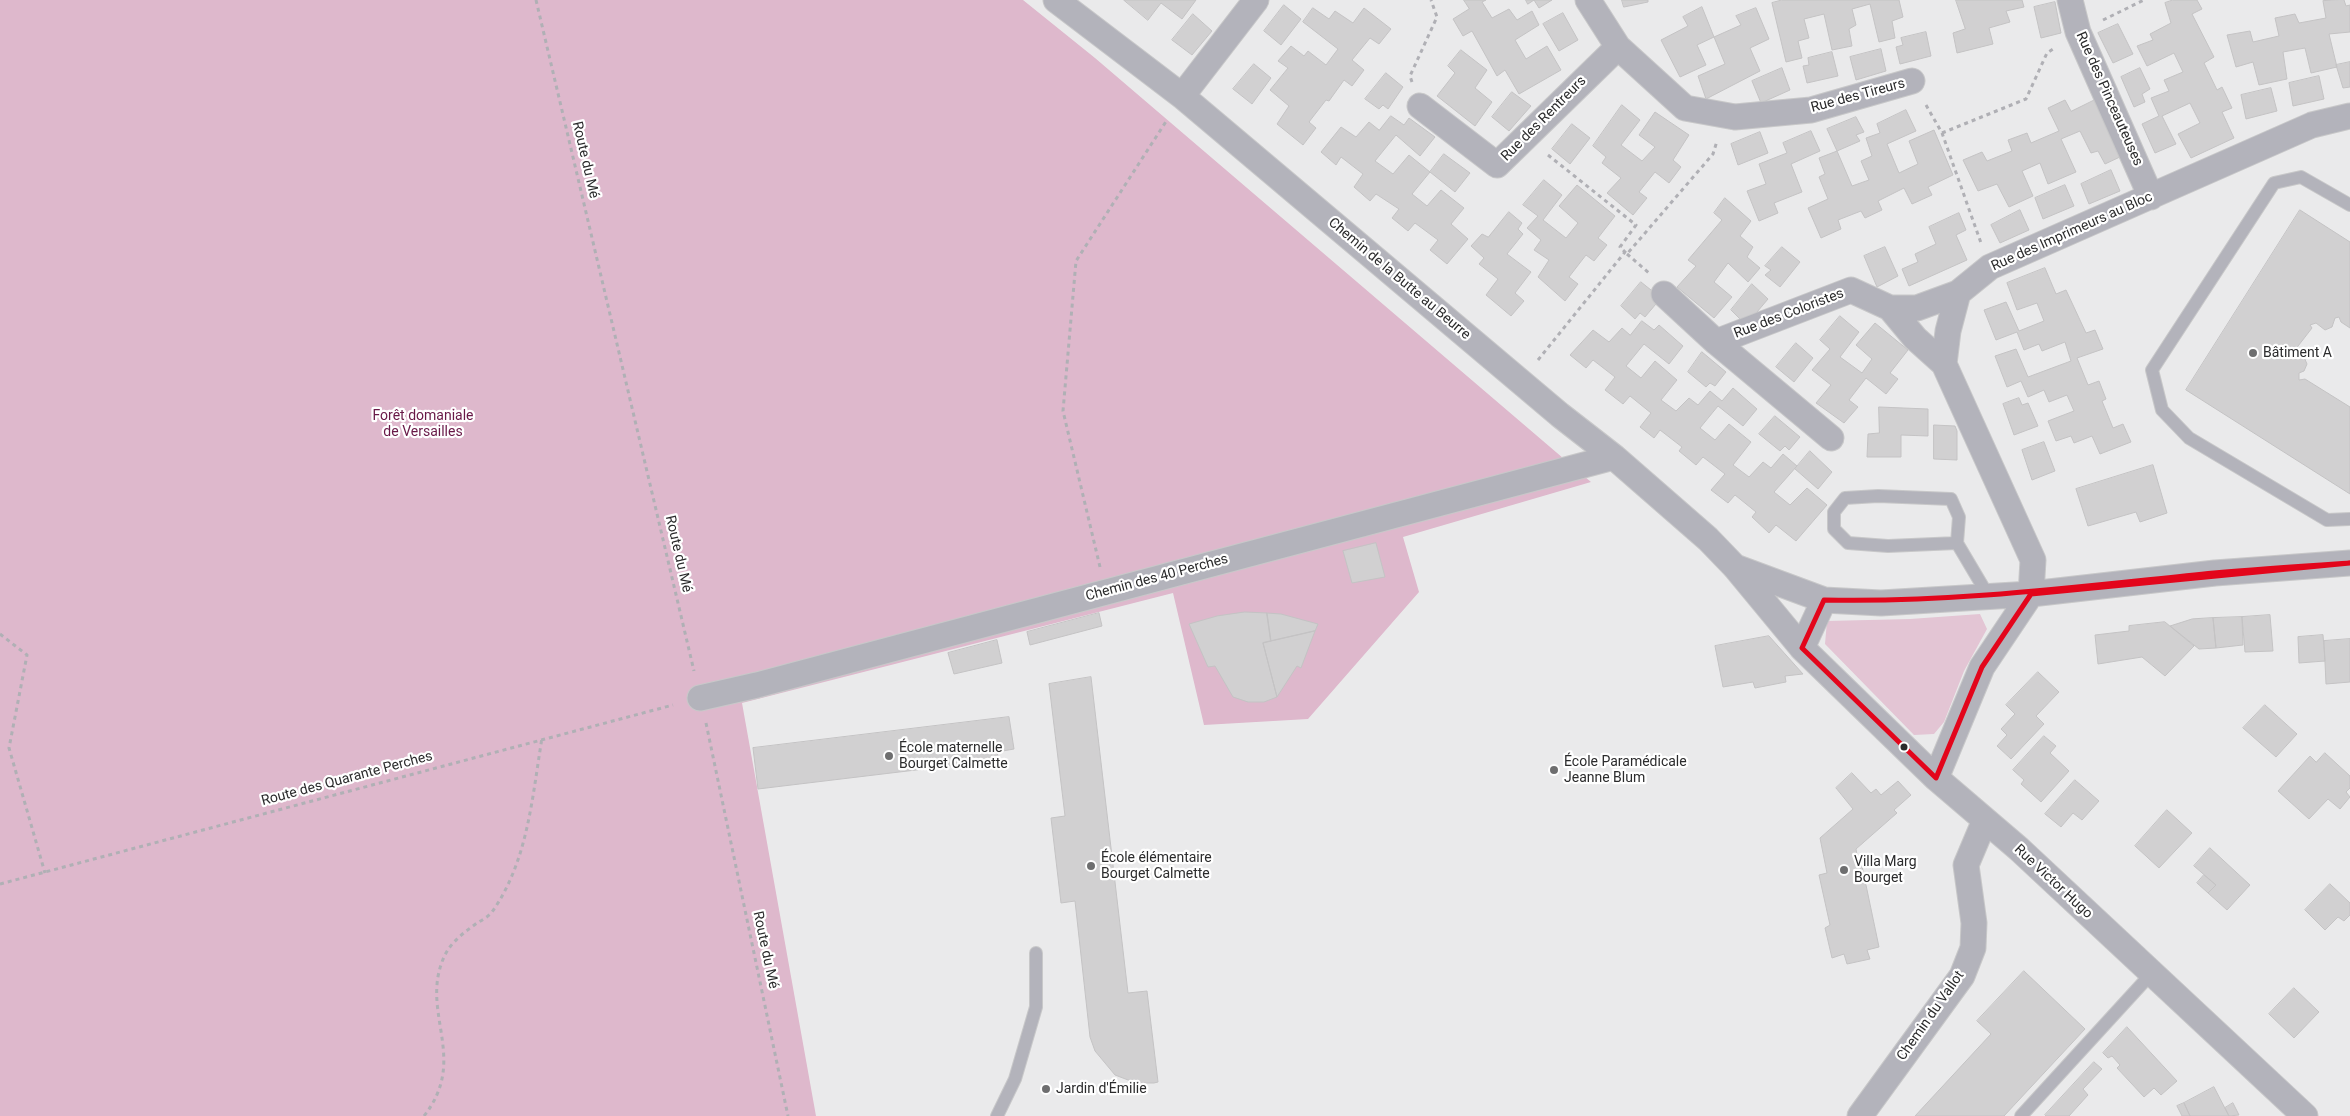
<!DOCTYPE html>
<html>
<head>
<meta charset="utf-8">
<style>
	body { margin:0 }
	canvas { display:block; background:#eaeaeb }
</style>
</head>
<body>
<canvas width="2350" height="1116"></canvas>
<script>
const g = document.querySelector('canvas').getContext('2d');
g.lineJoin = 'round';
function fill(path, color) { g.fillStyle = color; g.fill(path, 'evenodd'); }
function stroke(path, color, width, dash) { g.strokeStyle = color; g.lineWidth = width; g.lineCap = dash ? 'butt' : 'round'; g.setLineDash(dash || []); g.stroke(path); }
function label(font, color, halo, rows, align = 'center') {
  g.font = font + ' Roboto,sans-serif'; g.lineWidth = 4.5; g.setLineDash([]); g.textBaseline = 'middle'; g.strokeStyle = halo; g.fillStyle = color; for (const [text, x, y, turn = 0] of rows) {
    g.save(); g.translate(x, y); g.rotate((+turn || 0) * Math.PI / 180); g.textAlign = isNaN(turn) ? turn : align; if (halo) g.strokeText(text, 0, 0); g.fillText(text, 0, 0); g.restore();
  }
}
fill(new Path2D(`
	M1980,614L1987,629L1964,671L1944,722L1934,734L1914,735L1825,644L1827,621L1910,619Z`), '#e3c5d4');
fill(new Path2D(`
	M0,0H1023L1095,58L1591,482L1403,537L1419,592L1308,719L1204,725L1173,593L742,703L816,1116H0Z`), '#deb8cc');
const building = new Path2D(`
	M1124,0H1196L1182,19L1161,3L1148,20Z
	M1464,0H1486L1482,2L1492,18L1509,9L1517,20L1532,11L1539,25L1515,40L1526,59L1547,46L1561,70L1519,94L1505,70L1497,76L1472,31L1463,36L1453,19L1469,9Z
	M1526,0H1552L1539,8L1534,0L1528,4Z
	M1622,0H1648V2L1624,7Z
	M1782,0H1899L1903,17L1892,21L1895,38L1879,42L1870,4L1852,9L1856,25L1849,29L1852,46L1832,50L1824,14L1804,19L1809,38L1798,41L1802,58L1786,62L1772,3Z
	M1956,0H2022L2024,7L2006,11L2010,22L1989,28L1993,44L1957,53L1953,33L1965,29Z
	M2173,0H2197L2202,9L2192,14L2214,57L2204,63L2217,90L2222,87L2232,108L2222,112L2234,138L2191,158L2178,134L2200,123L2190,103L2162,116L2176,144L2155,153L2142,124L2159,116L2151,98L2169,91L2164,80L2183,72L2174,53L2147,66L2137,46L2153,40L2150,34L2171,23L2165,3Z
	M2344,0L2346,6L2350,5V32L2329,34L2337,67L2311,73L2305,48L2283,52L2287,79L2259,85L2253,62L2236,67L2227,35L2250,31L2253,42L2279,36L2275,18L2295,14L2299,23L2326,18L2323,1Z
	M2055,2L2061,33L2041,38L2034,7Z
	M1284,5L1301,19L1281,45L1264,31Z
	M1702,7L1714,37L1697,45L1706,65L1680,77L1661,40L1688,26L1683,17Z
	M1313,8L1329,19L1335,11L1353,23L1364,8L1391,29L1379,44L1370,38L1352,60L1364,70L1352,86L1344,80L1329,101L1326,100L1309,122L1316,128L1303,145L1277,124L1289,106L1270,90L1288,68L1278,61L1291,46L1304,56L1308,51L1326,65L1338,49L1303,22Z
	M1756,8L1769,39L1750,48L1760,71L1706,99L1698,76L1725,64L1714,37L1741,25L1736,16Z
	M1563,13L1578,40L1559,51L1543,24Z
	M1193,14L1212,31L1192,55L1172,40Z
	M2118,24L2133,54L2113,63L2098,33Z
	M1926,32L1931,56L1900,64L1896,47L1903,45L1901,38Z
	M1881,49L1886,71L1856,80L1850,57Z
	M1461,50L1487,70L1475,88L1492,102L1475,126L1437,96L1455,73L1448,66Z
	M1832,52L1838,76L1807,83L1803,66L1809,65L1808,58Z
	M2350,62V87L2343,88L2336,65Z
	M1254,64L1271,78L1252,104L1233,89Z
	M1782,68L1790,90L1761,103L1752,81Z
	M2140,68L2150,89L2142,94L2145,102L2134,107L2121,77Z
	M1386,73L1403,87L1388,109L1383,105L1379,109L1365,99Z
	M2319,76L2324,99L2293,106L2289,83Z
	M2271,88L2277,111L2246,119L2241,95Z
	M1512,92L1531,106L1509,131L1492,117Z
	M2097,99L2122,156L2105,164L2098,151L2091,153L2080,131L2061,139L2076,172L2048,184L2040,163L2022,171L2033,196L2009,207L1997,184L1978,191L1963,160L1982,152L1987,161L2012,151L2008,140L2027,133L2031,143L2059,131L2048,108L2065,100L2071,111Z
	M1622,105L1640,120L1621,145L1642,161L1655,147L1639,135L1655,112L1689,135L1673,160L1681,167L1669,183L1655,172L1639,192L1647,198L1633,215L1607,193L1621,178L1602,163L1606,157L1593,146Z
	M1906,110L1916,131L1887,144L1899,173L1918,164L1909,141L1934,130L1953,175L1928,187L1932,195L1912,204L1904,188L1878,201L1882,210L1865,218L1861,211L1838,220L1841,229L1821,238L1808,208L1828,199L1819,177L1825,174L1819,158L1837,151L1852,186L1869,180L1861,161L1872,156L1866,138L1880,133L1877,124Z
	M1391,116L1404,125L1409,118L1435,137L1420,156L1396,135L1375,161L1393,174L1409,155L1430,172L1412,194L1427,206L1441,190L1464,208L1451,224L1468,239L1447,264L1430,250L1438,240L1415,223L1408,231L1392,218L1399,209L1376,194L1370,201L1354,187L1363,174L1341,157L1336,165L1321,152L1341,127L1356,137L1369,122L1379,130Z
	M1856,117L1864,132L1856,135L1860,141L1837,151L1827,129Z
	M1572,124L1590,138L1570,164L1552,149Z
	M1811,131L1820,151L1791,164L1802,192L1774,203L1778,213L1759,221L1747,191L1766,184L1759,164L1787,153L1783,143Z
	M1760,132L1768,153L1738,165L1731,144Z
	M1444,154L1470,173L1455,192L1430,172Z
	M2111,170L2120,191L2089,204L2081,184Z
	M1544,180L1562,195L1543,220L1566,238L1578,223L1559,206L1577,185L1615,216L1598,238L1607,245L1594,261L1586,255L1569,277L1578,284L1565,301L1538,277L1549,260L1534,250L1541,240L1527,228L1538,216L1523,205Z
	M2065,185L2074,206L2043,219L2035,198Z
	M1725,198L1751,221L1740,236L1753,247L1747,257L1760,268L1748,282L1728,263L1714,282L1732,297L1714,318L1677,287L1696,266L1688,260L1722,220L1714,213Z
	M2020,210L2029,230L2000,243L1991,225Z
	M2300,210L2350,242V328L2341,322L2339,317L2335,318L2332,327L2325,330L2316,323L2310,325L2312,328L2295,350V355L2304,357L2307,364L2304,371L2299,373V380L2305,379L2350,407V494L2186,390Z
	M1509,212L1522,223L1518,229L1523,234L1507,254L1531,272L1515,293L1524,301L1511,316L1486,295L1498,279L1479,264L1484,258L1471,246L1482,234L1488,237Z
	M1959,213L1966,230L1956,235L1967,260L1909,286L1902,269L1918,262L1915,254L1936,244L1929,227Z
	M1782,247L1800,262L1780,287L1765,275L1771,270L1765,266Z
	M1885,247L1898,276L1877,287L1864,256Z
	M2045,268L2056,294L2066,290L2086,333L2095,330L2103,349L2077,358L2088,385L2099,381L2106,399L2102,401L2113,428L2123,424L2131,442L2100,454L2092,436L2074,443L2071,436L2056,441L2048,421L2074,411L2067,395L2049,402L2044,390L2028,397L2021,381L2007,387L1995,356L2016,349L2028,377L2071,361L2065,342L2042,351L2039,344L2024,350L2017,332L1996,340L1984,310L2006,302L2019,331L2044,321L2037,303L2017,310L2007,283Z
	M1641,282L1661,298L1645,317L1640,313L1635,319L1621,306Z
	M1752,284L1768,299L1746,325L1731,310Z
	M1840,316L1859,332L1840,357L1862,373L1872,359L1856,345L1875,323L1908,350L1890,373L1898,379L1886,394L1866,378L1849,400L1858,407L1844,423L1816,403L1831,385L1812,370L1830,349L1820,340Z
	M1642,321L1654,330L1659,325L1683,346L1669,364L1644,344L1626,366L1641,378L1655,361L1677,380L1661,400L1676,411L1689,398L1698,405L1710,391L1722,401L1733,388L1757,409L1743,426L1718,406L1700,428L1715,440L1729,424L1751,442L1733,465L1749,477L1763,462L1771,468L1783,454L1797,466L1774,492L1790,505L1807,488L1827,505L1796,541L1776,525L1769,533L1752,517L1756,512L1735,495L1728,503L1711,490L1725,474L1703,457L1696,465L1679,451L1682,447L1660,430L1654,438L1640,427L1651,413L1630,396L1623,404L1605,390L1615,377L1593,360L1586,368L1570,355L1593,330L1609,342L1622,328L1630,335Z
	M1796,343L1813,358L1794,382L1776,367Z
	M1702,352L1726,372L1715,386L1710,383L1706,387L1688,372Z
	M2019,398L2022,405L2028,403L2038,426L2014,435L2003,404Z
	M1879,407L1928,409V436L1901,435V457H1867L1868,434L1879,433Z
	M1775,416L1800,437L1789,450L1785,446L1780,451L1759,434Z
	M1934,425L1955,426L1957,431V460L1934,459Z
	M2044,442L2055,471L2032,480L2022,450Z
	M1810,451L1832,472L1818,489L1795,469Z
	M2153,465L2167,513L2140,522L2136,512L2088,526L2076,489Z
	M1376,543L1385,577L1352,583L1343,551Z
	M1245,612L1267,613L1271,641L1263,643L1277,697L1264,702H1248L1233,697L1215,666L1208,667L1189,624L1217,616Z
	M1099,613L1102,626L1030,645L1027,632Z
	M1267,613L1281,614L1318,624L1315,631L1271,641Z
	M2270,615L2273,651L2245,652L2242,617Z
	M2242,617L2243,645L2216,648L2213,618Z
	M2213,618L2216,648L2199,649L2170,626L2192,619Z
	M2165,622L2194,646L2165,676L2142,657L2098,664L2095,635L2129,631V626Z
	M1315,631L1301,668L1297,666L1277,697L1263,643Z
	M2323,635L2325,661L2299,663L2298,637Z
	M1769,636L1803,674L1785,676L1786,682L1755,688L1753,682L1723,687L1715,646Z
	M2350,639V682L2326,684L2324,641Z
	M997,640L1002,663L954,674L948,653Z
	M2038,672L2059,692L2036,716L2044,724L2011,759L1997,746L2007,735L2001,729L2015,714L2006,705Z
	M1091,677L1128,993L1147,991L1158,1082L1154,1083H1136L1115,1075L1095,1051L1090,1037L1075,901L1061,903L1051,818L1065,816L1049,684Z
	M2265,705L2297,734L2276,757L2243,728Z
	M1009,717L1014,749L997,752L999,760L758,789L753,748Z
	M2044,736L2056,746L2050,753L2069,771L2041,802L2021,784L2024,780L2013,770Z
	M2325,753L2350,776V788L2346,792L2350,797L2340,809L2328,799L2309,819L2278,791L2310,756L2316,762Z
	M1852,773L1871,793L1876,789L1881,795L1898,781L1911,795L1894,810L1897,813L1856,849L1859,866H1862L1879,947L1867,950L1870,959L1847,964L1844,954L1832,958L1825,928L1830,925L1819,875L1827,873L1820,838L1853,809L1836,788Z
	M2075,780L2099,801L2082,820L2073,813L2061,827L2045,814Z
	M2167,810L2192,833L2159,868L2135,846Z
	M2210,848L2250,885L2227,910L2208,893L2216,885L2194,866Z
	M2204,875L2216,885L2208,893L2197,883Z
	M2330,884L2350,903V915L2344,921L2338,917L2325,930L2305,910Z
	M2024,971L2085,1029L2004,1116H1915L1991,1034L1977,1021Z
	M2294,988L2319,1012L2294,1038L2269,1014Z
	M2127,1027L2177,1081L2161,1095L2154,1088L2144,1097L2117,1068L2120,1065L2112,1056L2108,1058L2103,1053Z
	M2094,1062L2102,1069L2083,1089L2088,1095L2069,1116H2046L2045,1115Z
	M2214,1087L2229,1116H2190L2184,1103Z
	M2184,1103L2190,1116H2182L2177,1106Z
	M2233,1103L2239,1115L2229,1116L2225,1108Z`);
fill(building, '#d1d0d1');
stroke(building, '#c4c3c4', 1);
const lane = new Path2D(`
	M2350,205L2301,177L2274,183L2152,370L2162,410L2189,438L2327,520L2350,519
	M1957,543L1959,517L1951,499L1878,496L1845,498L1834,512V529L1848,543L1888,546L1957,543L1989,597
	M997,1116L1015,1079L1036,1007V953
	M2021,1116L2151,974`);
const street = new Path2D(`
	M1056,0L1182,96L1560,415L1614,457L1708,539L1735,567L1802,648L1905,748L1936,778L2019,849L2305,1116
	M1588,0L1618,47L1685,108L1735,117L1811,110L1912,81
	M2070,0L2078,32L2151,197
	M1182,96L1256,0
	M1420,106L1497,165L1618,47
	M1664,294L1716,342
	M1890,308H1917L1958,293
	M1831,438L1716,342L1851,290L1890,308L1915,338L1944,364
	M1735,567L1824,600L1881,603L2031,594L2215,573L2350,563
	M2031,594L2033,560L1944,364L1948,331L1958,293L1990,267L2312,125L2350,116
	M1802,648L1824,600
	M700,698L757,685L1614,457
	M1936,778L1982,667L2031,594
	M1860,1116L1962,976L1973,948L1974,923L1966,865L1985,820`);
stroke(lane, '#c8c8c9', 14);
stroke(street, '#c8c8c9', 27);
stroke(new Path2D(`
	M536,0L694,671
	M2103,20L2144,0
	M1412,82L1410,76L1437,17L1431,0
	M1926,105L1942,133L1981,243
	M1942,133L2026,99L2047,53L2056,47
	M1548,155L1636,225L1620,247L1625,252
	M1627,254L1649,273
	M1538,360L1625,252L1627,254L1713,154L1717,141
	M1100,567L1063,411L1076,261L1167,120
	M0,634L27,655L9,748L45,873
	M706,723L788,1116
	M0,884L673,705
	M424,1116C468,1060 422,1015 442,962C448,944 462,934 477,923C482,920 488,917 492,912C528,861 532,798 542,738`), '#b0b0b5', 3, [4, 4]);
stroke(lane, '#b3b3bb', 12);
stroke(street, '#b3b3bb', 25);
stroke(new Path2D(`
	M2350,563L2031,594L1982,667L1936,778L1802,648L1824,600C1955,603 2084,586 2214,573C2259,569 2305,566 2350,563Z`), '#e3051b', 5);
for (const [x, y, r, color] of [
	[2253,353,5,"#6e6e6f"],
	[1904,747,4.5,"#2b2b2c"],
	[889,756,5,"#6e6e6f"],
	[1554,770,5,"#6e6e6f"],
	[1091,866,5,"#6e6e6f"],
	[1844,870,5,"#6e6e6f"],
	[1046,1089,5,"#6e6e6f"]
]) { const dot = new Path2D(); dot.arc(x, y, r, 0, 2 * Math.PI); g.fillStyle = color; g.fill(dot); stroke(dot, '#fff', 2); }
label('14px', '#2b2b2c', '#fff', [
	["Rue des Tireurs",1858,96,-15],
	["Rue des Pinceauteuses",2109,99,66],
	["Rue des Rentreurs",1544,119,-45],
	["Route du Mé",585,160,77],
	["Rue des Imprimeurs au Bloc",2072,232,-24],
	["Chemin de la Butte au Beurre",1399,279,40],
	["Rue des Coloristes",1789,314,-21],
	["Route du Mé",678,554,77],
	["Chemin des 40 Perches",1157,578,-15],
	["Route des Quarante Perches",347,779,-15],
	["Rue Victor Hugo",2053,882,43],
	["Route du Mé",765,950,78],
	["Chemin du Vallot",1931,1016,-55]
]);
label('14px', '#2b2b2c', '#fff', [
	["Bâtiment A",2263,353],
	["École maternelle",899,748],
	["Bourget Calmette",899,764],
	["École Paramédicale",1564,762],
	["Jeanne Blum",1564,778],
	["École élémentaire",1101,858],
	["Bourget Calmette",1101,874],
	["Villa Marg",1854,862],
	["Bourget",1854,878],
	["Jardin d'Émilie",1056,1089]
], 'left');
label('14px', '#681847', '#fff', [
	["Forêt domaniale",423,416],
	["de Versailles",423,432]
]);
</script>
</body>
</html>
